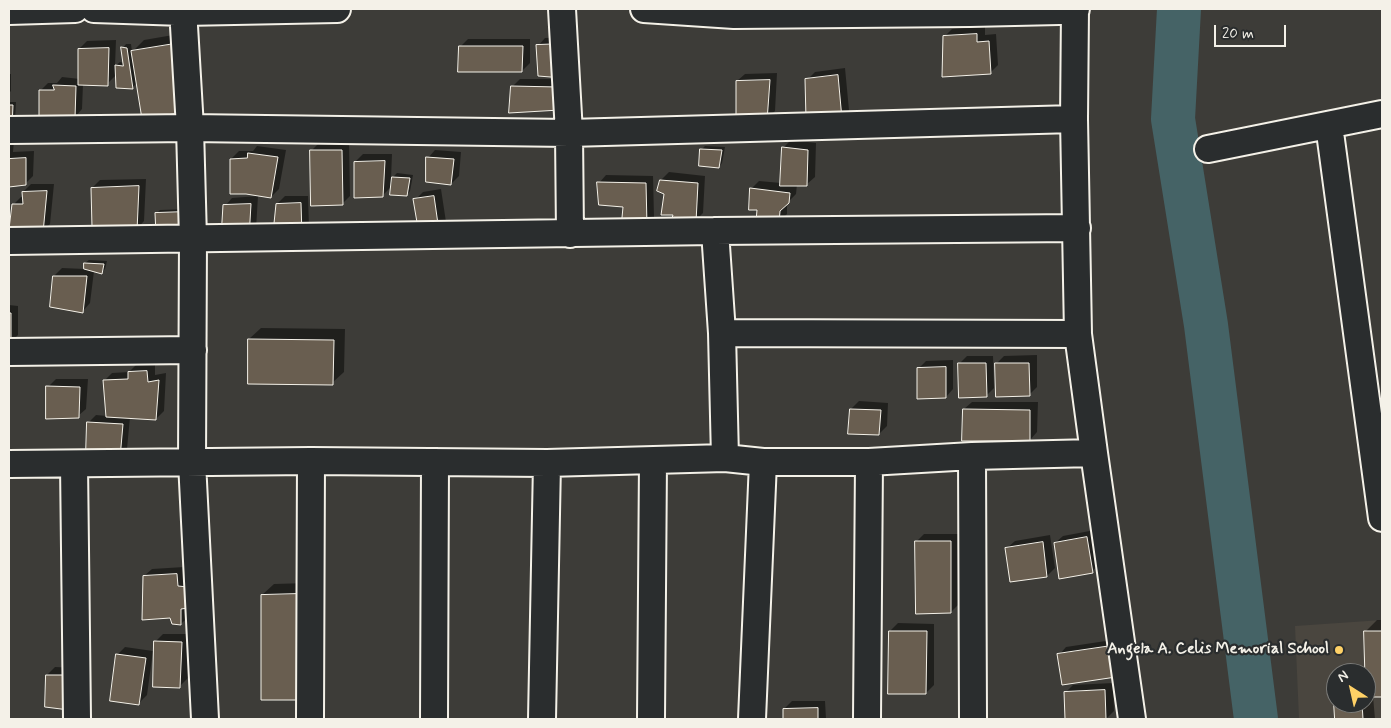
<!DOCTYPE html>
<html>
<head>
<meta charset="utf-8">
<style>
	body { margin:0 }
	#map { position:relative; width:1391px; height:728px; overflow:hidden; background:#3d3c38; font-family:Mynerve,sans-serif }
	canvas { display:block }
	.frame { position:absolute; inset:0; border:10px solid #f4f1e8; pointer-events:none }
	.north { position:absolute; left:1326px; top:663px; width:50px; height:50px; box-sizing:border-box; background:#2a2d2e; border:1px solid #7b7b78; border-radius:50%; rotate:325deg; font-size:14px; font-weight:700; line-height:20px; text-align:center; color:#f4f1e8 }
	.north::after { content:''; display:block; margin:auto; width:18px; height:22px; background:#ffd166; clip-path:polygon(50% 0,100% 100%,50% 72%,0 100%) }
	.scale { position:absolute; left:1214px; top:25px; width:72px; height:22px; box-sizing:border-box; border:2px solid #f4f1e8; border-top:0; padding-left:6px; font-size:15px; line-height:18px; white-space:nowrap; color:#f4f1e8; -webkit-text-stroke:4px #2a2d2e; paint-order:stroke }
</style>
</head>
<body>
<div id="map">
<canvas width="1391" height="728"></canvas>
<div class="frame"></div>
<div class="north">N</div>
<div class="scale">20 m</div>
</div>
<script>
const g = document.querySelector('canvas').getContext('2d');
g.lineJoin = 'round';
function fill(path, color) { g.fillStyle = color; g.fill(path, 'evenodd'); }
function stroke(path, color, width, dash) { g.strokeStyle = color; g.lineWidth = width; g.lineCap = dash ? 'butt' : 'round'; g.setLineDash(dash || []); g.stroke(path); }
function label(font, color, halo, rows, align = 'center') {
  g.font = font + ' Mynerve,sans-serif'; g.lineWidth = 4.5; g.setLineDash([]); g.textBaseline = 'middle'; g.strokeStyle = halo; g.fillStyle = color; for (const [text, x, y, turn = 0] of rows) {
    g.save(); g.translate(x, y); g.rotate((+turn || 0) * Math.PI / 180); g.textAlign = isNaN(turn) ? turn : align; if (halo) g.strokeText(text, 0, 0); g.fillText(text, 0, 0); g.restore();
  }
}
fill(new Path2D(`
	M1382,620V719H1299L1295,626ZM1336,673H1366V703H1336Z`), '#4a463f');
fill(new Path2D(`
	M985,26V35L996,34L998,65L990,73L944,37L952,29Z
	M185,33L132,88L116,75L107,84H83L82,109L75,117L40,91L48,83H57L62,77L80,79L79,49L87,41L116,40L115,66L120,62L124,63L123,48L126,44H131L132,52L144,40Z
	M571,37L570,69L538,46L545,38Z
	M468,39H530V63L522,71L460,47Z
	M845,68L849,110L841,118L807,80L815,72Z
	M777,73L775,111L767,119L737,81L745,74Z
	M9,74H11V91L9,93Z
	M520,79H566L567,101L512,87Z
	M9,102H16L15,122L9,126Z
	M14,140L13,152L34,151L33,176L25,184L9,186V141Z
	M791,140L816,143L815,177L807,184H797L796,194L787,203V214L779,222L758,209L751,189L759,181L781,183L783,148Z
	M349,142L350,196L342,204L311,151L319,143Z
	M257,146L286,150L279,189L271,197L231,159L239,151H253Z
	M705,146L725,147L722,163L719,167L702,149Z
	M435,150L461,152L459,176L451,184L428,158Z
	M363,154H392L391,179L397,173L413,175L410,191L407,195L392,186L383,195L355,162Z
	M669,172L705,176L703,213L695,221L675,213L661,180Z
	M606,175L653,176L654,217L646,225L599,183Z
	M146,179L144,221L137,229L92,188L100,180Z
	M31,184H54L50,224L42,232L13,205L21,197H24L23,192Z
	M441,189L446,222L438,229L415,200L423,192Z
	M258,196L256,229L248,236L225,206L232,198Z
	M285,196H308L309,227L301,234L277,204Z
	M188,209L186,228L157,213L160,210Z
	M89,260L107,261L105,269L101,273L94,271L90,303L83,311L54,276L62,268L85,269V263Z
	M9,305L18,306V335L10,343L9,342Z
	M261,328L345,329L344,372L332,383L249,339Z
	M1037,355V387L1029,395L997,363L1004,356Z
	M967,356H993L994,388L986,396L959,364Z
	M953,360V389L946,397L919,368L926,361Z
	M137,364H155V375L166,373L164,411L156,419L130,417L127,449L119,457L88,423L96,415L107,416L104,381L112,373L129,372Z
	M56,379H88L86,409L78,416L48,387Z
	M859,401L888,403L887,426L879,434L851,409Z
	M972,402H1038L1037,432L1030,440L964,409Z
	M1095,530L1100,564L1092,571L1055,543L1063,536Z
	M924,534H958L959,604L951,612L916,542Z
	M1050,535L1055,568L1047,576L1007,548L1015,541Z
	M184,567L189,616L181,624L144,576L152,569Z
	M308,583L296,699L262,595L274,584Z
	M1377,620H1382V695L1373,696L1375,719H1337L1336,703H1366L1365,632Z
	M898,623L934,624V685L926,693L890,631Z
	M163,634H189L188,678L180,686L155,642Z
	M1119,639L1123,668L1059,655L1066,647Z
	M125,647L153,651L147,695L139,703L118,654Z
	M55,667L78,668L76,701L47,675Z
	M1113,683L1114,711L1106,719H1066L1065,693L1073,685Z
	M792,701H825L826,719H784V709Z`), '#0007');
stroke(new Path2D(`
	M1179,9L1173,119L1206,325L1256,719`), '#456366', 44);
const building = new Path2D(`
	M977,34V42L989,41L991,74L942,77L943,36Z
	M174,44L185,112L142,119L131,51Z
	M564,44L563,78L538,76L536,45Z
	M459,46H523L522,72H458Z
	M121,47L127,48L133,89L116,88L115,65L123,66Z
	M109,48L108,86L78,85V49Z
	M838,75L842,119H806L805,79Z
	M770,80L767,121L736,120V81Z
	M53,85L76,86L75,118L39,123V90H54Z
	M511,86L558,87L560,110L509,113Z
	M9,105H13L12,127H9Z
	M782,147L808,150L807,186H780Z
	M700,149L722,150L719,168L699,166Z
	M310,150H342L343,205L311,206Z
	M248,153L278,157L271,198L246,194H230V159L247,158Z
	M426,157L454,159L451,185L426,182Z
	M26,158V185L9,187V159Z
	M385,161L383,197L354,198V162Z
	M392,177L410,178L407,196L390,195Z
	M660,180L698,183L696,222L671,221L673,215H661L664,194L657,191Z
	M597,182L646,183L647,226L621,228L623,207L599,205Z
	M139,186L137,231L92,227L91,188Z
	M750,188L790,193L789,203L780,211L779,223L756,221L757,210H749Z
	M47,191L43,233L9,229L12,204H23L22,192Z
	M434,196L439,231L419,234L413,199Z
	M301,203L302,236L273,233L276,204Z
	M251,204L249,238H221L223,205Z
	M185,212L183,233L156,234L155,213Z
	M84,263L104,264L102,274L84,269Z
	M53,276H87L83,313L50,307Z
	M9,313H11V344H9Z
	M248,339L334,340L333,385L248,384Z
	M958,363H986L987,397L959,398Z
	M995,363H1029L1030,396L996,397Z
	M946,367V398L917,399V368Z
	M147,371L148,382L159,380L156,420L106,417L103,380L128,379V372Z
	M46,386L80,387L79,418L46,419Z
	M850,409L881,410L879,435L848,434Z
	M963,409L1030,410V441H962Z
	M87,422L123,424L120,458L86,454Z
	M1087,537L1093,573L1059,579L1054,543Z
	M915,541H951V613L916,614Z
	M1043,542L1047,577L1010,582L1005,548Z
	M177,574L178,586L188,587V608L181,609V625L172,624L170,618L142,620L143,576Z
	M297,594V700H261V595Z
	M889,631H927L926,694H888Z
	M1364,631H1382V697H1366Z
	M154,641L182,642L180,688L153,687Z
	M1111,646L1116,677L1062,685L1057,654Z
	M116,654L146,658L139,705L110,701Z
	M46,675H71L69,710L45,707Z
	M1105,690L1106,719H1065L1064,692Z
	M1334,703H1362L1363,719H1335Z
	M818,708V719H783V709Z`);
fill(building, '#695e50');
stroke(building, '#f4f1e8', 1);
const street = new Path2D(`
	M94,9L183,12L337,9
	M183,9L190,128L193,239L192,462L205,719
	M562,9L569,133L570,234
	M644,9L734,15L970,13L1059,11L1076,9
	M9,11L75,9
	M1329,125L1382,518
	M9,130L190,128L569,133L1074,119
	M1208,149L1382,114
	M715,231L722,333L725,458
	M9,241L715,231L1077,228
	M722,333L1078,334
	M9,352L193,350
	M1094,453L1132,719
	M972,456L973,719
	M9,464L311,461L547,463L725,458L763,462H869L972,456L1094,453L1078,334L1074,119L1075,9
	M74,464L77,719
	M310,719L311,461
	M434,719L435,462
	M542,719L547,463
	M651,719L653,461
	M752,719L763,462
	M867,719L869,462`);
stroke(street, '#f4f1e8', 30);
stroke(street, '#2a2d2e', 26);
for (const [x, y, r, color] of [
	[1339,650,5,"#ffd166"]
]) { const dot = new Path2D(); dot.arc(x, y, r, 0, 2 * Math.PI); g.fillStyle = color; g.fill(dot); stroke(dot, '#2a2d2e', 2); }
label('bold 16px', '#f4f1e8', '#2a2d2e', [
	["Angela A. Celis Memorial School",1329,650]
], 'right');
</script>
</body>
</html>
